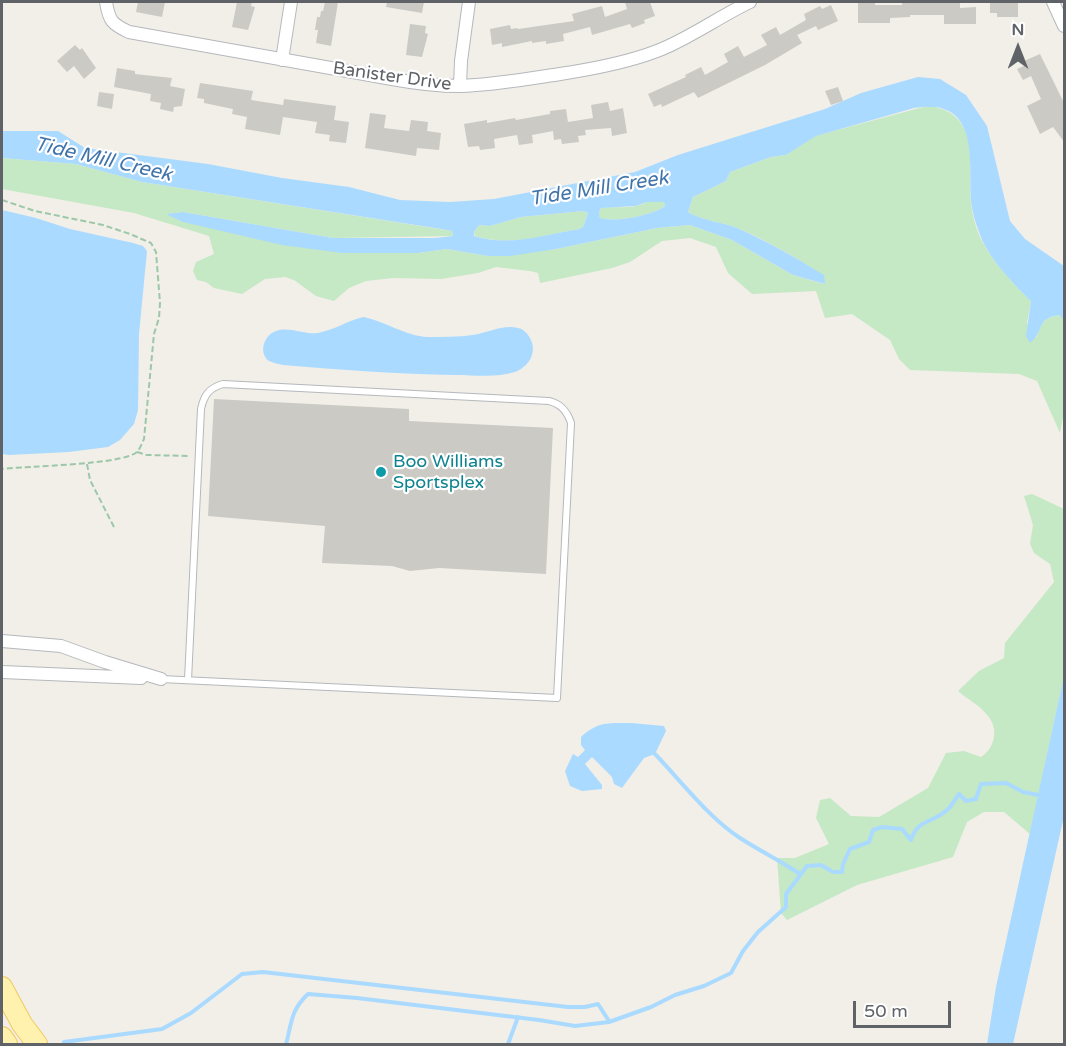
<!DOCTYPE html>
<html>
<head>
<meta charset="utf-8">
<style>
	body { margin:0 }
	#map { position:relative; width:1066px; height:1046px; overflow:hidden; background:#f1efe8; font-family:"Varela Round",sans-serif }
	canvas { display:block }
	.frame { position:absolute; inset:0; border:3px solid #5f6368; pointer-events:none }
	.north { position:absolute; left:988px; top:18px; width:60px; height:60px; -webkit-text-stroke:4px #fff; paint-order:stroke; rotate:0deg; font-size:16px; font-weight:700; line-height:24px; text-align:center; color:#5f6368 }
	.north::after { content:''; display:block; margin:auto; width:21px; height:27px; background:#5f6368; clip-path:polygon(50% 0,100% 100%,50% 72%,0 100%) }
	.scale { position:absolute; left:853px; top:1001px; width:98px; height:27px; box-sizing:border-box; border:3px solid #5f6368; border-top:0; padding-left:8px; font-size:18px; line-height:21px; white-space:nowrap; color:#5f6368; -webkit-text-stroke:4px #fff; paint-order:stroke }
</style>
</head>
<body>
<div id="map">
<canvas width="1066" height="1046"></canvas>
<div class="frame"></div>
<div class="north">N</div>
<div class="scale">50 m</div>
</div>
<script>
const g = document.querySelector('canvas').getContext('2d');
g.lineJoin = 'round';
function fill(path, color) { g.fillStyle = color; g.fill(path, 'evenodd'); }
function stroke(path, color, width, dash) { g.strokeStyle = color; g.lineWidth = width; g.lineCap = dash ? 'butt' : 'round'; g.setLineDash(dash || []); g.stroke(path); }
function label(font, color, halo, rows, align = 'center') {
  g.font = font + ' "Varela Round",sans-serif'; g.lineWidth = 4.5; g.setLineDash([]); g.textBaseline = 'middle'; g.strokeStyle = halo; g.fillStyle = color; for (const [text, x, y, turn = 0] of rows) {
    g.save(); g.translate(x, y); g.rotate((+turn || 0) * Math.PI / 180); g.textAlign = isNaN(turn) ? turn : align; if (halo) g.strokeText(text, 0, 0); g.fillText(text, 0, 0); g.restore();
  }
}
fill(new Path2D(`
	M927,106C982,111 968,165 971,203C972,213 975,225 979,235C989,257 1013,284 1031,301L1027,323L1036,338C1042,323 1043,318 1059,315L1064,320V412L1060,433L1037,381L1019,374L910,370L899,359L890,340L852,314L825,318L816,291L752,294L728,273L716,247L690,238L662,241L630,262L612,268L540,283L538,273L530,271L496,267L478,273L441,279L393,278L366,281L349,288L334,301L316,296L294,280L285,277L265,279L242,294L214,288L206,282L197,280L193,271L196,262L214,254L209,236L134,213L2,189V158L76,164L142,182L452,231L453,236L333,238L183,212L167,214L342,253H418L447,249L488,256L556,249L657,228L690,225L732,240L793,275L824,284L823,275C796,258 767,240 737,228C720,221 704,222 688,212L693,197L726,181L730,172L771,157L786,155L815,136Z
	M647,202H664L665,206C654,215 611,224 599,217V212L601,208C616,206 633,210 647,202Z
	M583,211L588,213L583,227L579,229C541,236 512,247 475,236L474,232L479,225L490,226L521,217Z
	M1032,494L1064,509V676L1030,834L1004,812H984L967,822L953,857L857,885L787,920L781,913L777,858H795L829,844L816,818L820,800L830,798L851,816L879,817L928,788L946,753L964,751L981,757C995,748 999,729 988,716C981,706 967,699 958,691L979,671L1004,658L1005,643L1054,582L1050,564L1034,553L1030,544L1033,525L1024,496Z`), '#c5e8c5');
fill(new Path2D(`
	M918,77L940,79L966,95L987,126L1010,221L1025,239L1064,266V320L1059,315C1035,319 1045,331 1030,343L1026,336L1031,301C1013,284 986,255 979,232C975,222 972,211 971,201C969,157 979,97 914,108L816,136L786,155L771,157L730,172L726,181L693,197L688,212C705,222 720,221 737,228C767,241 796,258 824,275L825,284L793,275L732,240L690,225L657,228L556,249L510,256H488L447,249L418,253H342L282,245L183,222L166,214L183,212L333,238H435L453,236L452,231L441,229L142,182L76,164L2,158V131H58L85,148L208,164L282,178L349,187L400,200L450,202L494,199L635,172L678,155L825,109L861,93ZM647,202H664L665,206C654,215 611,224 599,217V212L601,208L636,206ZM583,211L588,213L583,227L579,229C544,235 509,247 474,236V232L479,225L490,226L521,217Z
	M2,210L36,218L70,229L133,243L143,246L147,251L139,334L138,410L134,424L120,440L108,447L69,452L9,455L2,454Z
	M363,317C385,321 405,336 428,337C442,337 458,337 473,335C487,333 504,324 518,328C524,329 528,334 531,340C537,354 528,367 515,372C496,378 475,375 456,375C398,374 340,370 283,365C279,364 273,363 269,361C258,353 264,335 276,331C290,326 304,335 318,333C334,330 347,321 363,317Z
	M1064,676V816L1013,1044H987L996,987Z
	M631,723L664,726L666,731L655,754L644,758L622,788L614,784L612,777L592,757L585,764L602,785V789L582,791L570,786L565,771L573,754L578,757L585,750L581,745V737C598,721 609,723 631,723Z`), '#aadaff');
stroke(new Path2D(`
	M655,754C681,781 709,818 740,838C760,851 781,861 800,874
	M64,1042L162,1029L191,1013L242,974L263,972L568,1007H585L598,1004L609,1021
	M286,1044C292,1023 290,1011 308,994L357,998L539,1020L575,1026L609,1022L651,1007L675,995L704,986L731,973L743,951L758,932L786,907V894L807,866L821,865L833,872H842L843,864L850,849L869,842L873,830L882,827L902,829L911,840C917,819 933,823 947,810C952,806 955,799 959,794L966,801L976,799L981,784L1006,783L1023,792L1043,796
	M508,1044L518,1017`), '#aadaff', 4);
fill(new Path2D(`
	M138,2H165L162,17L136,12Z
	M237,2H252L251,6L255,7L248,30L232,27Z
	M325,2H338L331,46L316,43L318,30H315L317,17H320L321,11H323Z
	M387,2H424L422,13L386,7Z
	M625,2H650L655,16L644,20L645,23L632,28L630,24L592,35L590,27L563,34L564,41L546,44V41L532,43V41L502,47V43L492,45L490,29L510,25L511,29L517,28L518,29L574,21L572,14L602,6L605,17L627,9Z
	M858,2H875V5H902V2H960V8L976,7V24H944V15H910V17L890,18V23H858Z
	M990,2H1018V17H997V13H990Z
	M831,5L838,21L818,30L816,26L797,35L802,43L765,65L698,98L694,92L662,107L661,104L654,107L648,94L686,77L685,75L701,67L705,75L728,62L724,54L738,46L744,57L767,45L761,35L776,27L780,35L806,20L804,14L820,6L822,9Z
	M410,24L426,26L425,33L428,34L422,57L406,55Z
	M75,45L80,50L82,48L96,68L84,79L74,66L67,72L57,61Z
	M1040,54L1065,105V143L1053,127L1040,134L1027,106L1041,99L1031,76L1023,80L1017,69L1026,65L1024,61Z
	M117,68L135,71V74L172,78L170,86L185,89L182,106L174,107L173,112L160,109L161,103L150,101L151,94L114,87Z
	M200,83L253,91L251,100L283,105L284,99L336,106L334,120L349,122L346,143L329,141L330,135L315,133L317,122L283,117L280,135L245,129L247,117L232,114L233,109L204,103V99L197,98Z
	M838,87L843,101L831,105L825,91Z
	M99,92L114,94L112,109L97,106Z
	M608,102L610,111L623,108L627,133L612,136L611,128L585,130L586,135L578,136L579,142L562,144L561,139L554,140L553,131L532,135L533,143L519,145L517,135L494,139L495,148L480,150L479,146L468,147L464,124L487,120V123L515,118L516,120L550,114V111L566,109L568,122L593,118L591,105Z
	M370,113L386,115L384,128L409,131L411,120L428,122L427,131L441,133L439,150L417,148L416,156L365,148Z
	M214,399L409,409V421L553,428L546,574L439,568L410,571L392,566L322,563L325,526L208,516Z`), '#cccac5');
const service = new Path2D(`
	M161,679L557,698L571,423C567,411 561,404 549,401L223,384C209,388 204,395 201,409L188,680`);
const minor = new Path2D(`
	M106,2C109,21 112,24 129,32L392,79C414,83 437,86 460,86C493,85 527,79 560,74C593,69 626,63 657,51C687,40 720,16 750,2
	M1053,2L1064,26
	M282,60L291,2
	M460,86L461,61L469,2
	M2,641L61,646L105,662L161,679
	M2,672L141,678`);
const primary = new Path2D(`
	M2,987L22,1024L37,1044
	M2,1037L7,1044`);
stroke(service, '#b5b8bc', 8);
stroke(minor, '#b5b8bc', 14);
stroke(primary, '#f2c960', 22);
stroke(new Path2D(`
	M2,200L35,211L103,225L130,234L151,243L156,252L160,303L159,318L154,334L144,439C142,443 140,449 137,452C123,465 25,466 2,469
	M137,452L147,455L190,456
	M87,464L90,480L115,529`), '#9cc7a9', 2, [6, 3]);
stroke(service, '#fff', 6);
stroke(minor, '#fff', 12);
stroke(primary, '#fff2af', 20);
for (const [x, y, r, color] of [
	[381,472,6,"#0f9aa8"]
]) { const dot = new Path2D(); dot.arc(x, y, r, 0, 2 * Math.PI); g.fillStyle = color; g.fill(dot); stroke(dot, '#fff', 2); }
label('18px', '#5f6368', '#fff', [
	["Banister Drive",392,77,8]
]);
label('18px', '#0d838f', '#fff', [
	["Boo Williams",393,462],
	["Sportsplex",393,483]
], 'left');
label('italic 20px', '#4174aa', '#fff', [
	["Tide Mill Creek",103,160,13],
	["Tide Mill Creek",599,189,-9]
]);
</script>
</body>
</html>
